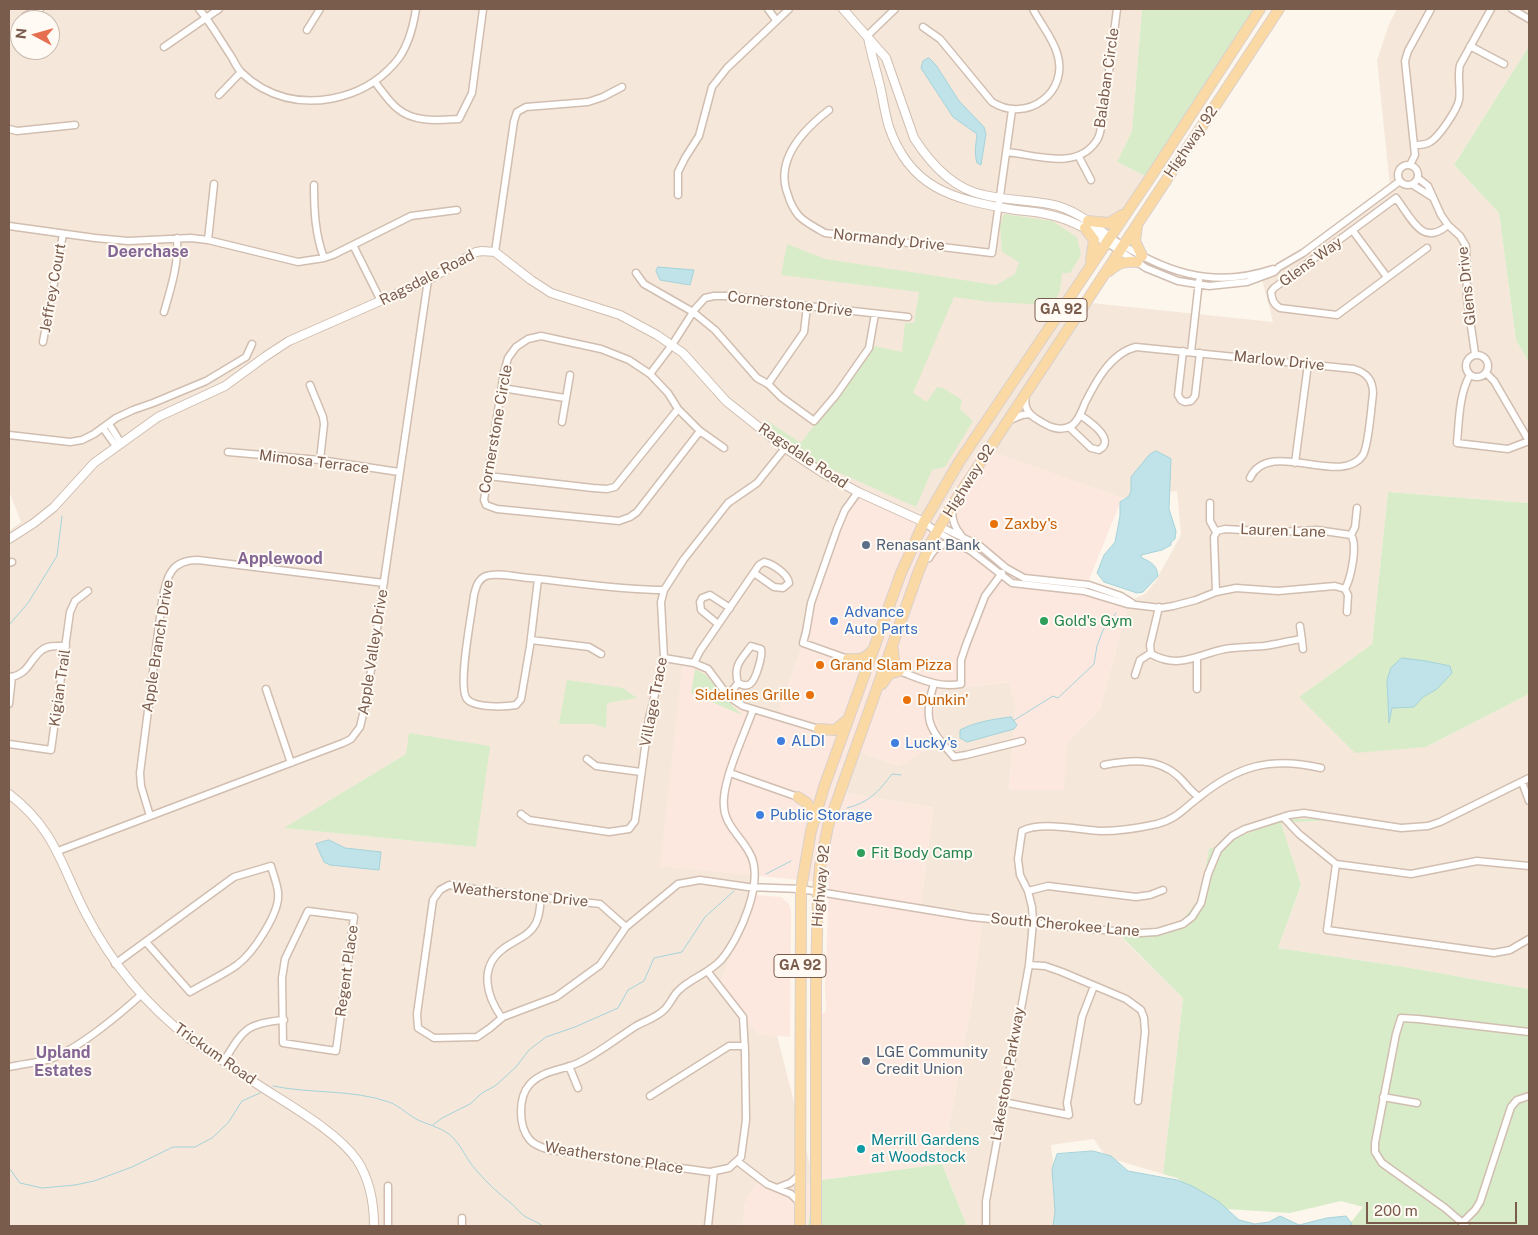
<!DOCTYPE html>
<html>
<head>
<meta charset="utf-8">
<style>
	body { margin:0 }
	#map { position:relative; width:1538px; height:1235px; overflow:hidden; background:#fdf6ec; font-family:"Public Sans",sans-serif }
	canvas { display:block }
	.frame { position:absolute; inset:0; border:10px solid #7a5c4d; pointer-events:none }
	.north { position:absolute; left:10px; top:10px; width:50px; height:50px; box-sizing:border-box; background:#fffaf3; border:1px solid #cabbb1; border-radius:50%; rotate:276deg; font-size:14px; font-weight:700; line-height:20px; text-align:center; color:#7a5c4d }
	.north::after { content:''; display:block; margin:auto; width:18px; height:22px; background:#e76f51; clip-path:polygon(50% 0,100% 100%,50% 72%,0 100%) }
	.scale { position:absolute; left:1366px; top:1202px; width:151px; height:22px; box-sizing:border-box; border:2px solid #7a5c4d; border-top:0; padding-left:6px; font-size:15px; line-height:18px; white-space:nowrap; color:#7a5c4d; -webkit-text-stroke:4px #fffaf3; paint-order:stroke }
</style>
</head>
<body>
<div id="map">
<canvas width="1538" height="1235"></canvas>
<div class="frame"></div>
<div class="north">N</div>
<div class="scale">200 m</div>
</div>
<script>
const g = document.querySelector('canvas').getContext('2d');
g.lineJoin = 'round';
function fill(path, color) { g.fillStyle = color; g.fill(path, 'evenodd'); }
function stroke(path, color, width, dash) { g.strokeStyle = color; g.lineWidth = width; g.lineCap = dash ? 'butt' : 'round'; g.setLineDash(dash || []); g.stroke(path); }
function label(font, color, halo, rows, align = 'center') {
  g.font = font + ' "Public Sans",sans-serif'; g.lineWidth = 4; g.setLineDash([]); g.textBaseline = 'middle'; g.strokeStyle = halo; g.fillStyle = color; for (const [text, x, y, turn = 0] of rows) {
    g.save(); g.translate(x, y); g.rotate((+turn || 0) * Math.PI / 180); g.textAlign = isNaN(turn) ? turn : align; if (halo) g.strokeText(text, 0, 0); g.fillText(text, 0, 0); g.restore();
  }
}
fill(new Path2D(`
	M9,9H1142L1132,131L1117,162L1149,178L1072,301L1273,322L1261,276L1283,268L1390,187L1377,60L1389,24L1397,9H1529V46L1454,165L1499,213L1516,340L1529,363V503L1388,492L1372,644L1299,697L1426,747L1529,694V989L1405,967L1278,948L1301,886L1281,823L1336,820L1283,819L1209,849L1200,898L1177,926L1163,934L1115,931L1183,998L1163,1174L1106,1157L1094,1139L1051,1145L1058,1202L1056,1226H967L942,1164L973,994L982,919L920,909L933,808L833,791L849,746L866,754L899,766L934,714L941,690L1009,682L1016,710L1009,790H1063L1067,743L1100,709L1129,601L1145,594L1155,582L1181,535L1177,491L1122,498L980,448L931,525L810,624L778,715L753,876L756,895L720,984L758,1034L777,1035L814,1181L790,1190L775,1187L745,1202L743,1226H9V817L10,815L9,814V531L21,522L9,491ZM20,20H50V50H20ZM406,754L476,847L285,828Z`), '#f5e8da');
fill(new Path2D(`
	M980,447L1122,498L1083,595L1129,601L1100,709L1067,743L1064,790H1009L1016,710L1009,682L941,690L934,714L945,740L899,766L866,754L849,746L833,791L933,808L920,909L982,919L973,994L942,1164L814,1181L808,1226H743L745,1202L760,1178L775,1187L790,1190L814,1180L809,1030L826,1010L825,989L829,883L660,866L683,659L697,661L739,703L778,715L810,624L812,605L841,518L862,491L931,525Z
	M756,895L781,897L789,904L791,911L790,1037L758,1034L720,984Z`), '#fde8e0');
fill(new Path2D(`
	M1142,9H1256L1149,178L1117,162L1132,131Z
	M1529,46V363L1516,340L1499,213L1454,165Z
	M1004,214L1052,221L1077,237L1081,255L1070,273H1062L1060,290L1054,305L990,302L954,297L913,393L927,402L937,387L943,388L962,400L960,409L973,421L945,467L932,470L916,507L804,457L762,427L766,420L801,443L874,346L902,352L905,323H914L919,292L781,275L787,244L825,259L996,285L1015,274L1019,262L1002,252L1000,227Z
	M1388,492L1529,503V694L1426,747L1355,753L1299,697L1372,644Z
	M695,669L706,675L726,699L742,715L691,693Z
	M567,680L623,688L637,698L607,703L606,728L594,724H559Z
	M409,733L490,746L476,847L284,828L406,754Z
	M1283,819H1352L1281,823L1301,885L1278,948L1405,967L1529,989V1226H1348L1363,1207L1341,1201L1290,1213L1210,1208L1177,1178L1163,1174L1183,998L1115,930L1163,934L1177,926L1200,898L1209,849Z
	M942,1164L967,1226H808L814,1181Z`), '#d8ecc9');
const water = new Path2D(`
	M929,58L936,65L959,101L984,127L986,134L981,165L977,163C974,153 976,144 977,134L953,117L921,68L923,61Z
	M658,267L694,270L690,285L660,280L656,271Z
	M1156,451L1170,458L1171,459L1169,509L1176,531L1175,539L1171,542V545L1162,550L1141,555L1142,558C1151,562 1157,565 1158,576L1143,592L1137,593L1104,582L1097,573L1104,555L1115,542L1120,516V502L1129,496L1131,491V477L1149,455Z
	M1402,658L1426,661L1450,666L1452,673L1437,689L1423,697L1414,707L1392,708L1389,723L1387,680L1391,668Z
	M1011,717L1017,725L1014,729L967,742L960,738V730C975,722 994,719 1011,717Z
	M329,840L345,848L381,852L379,870L330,865L324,862L316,844Z
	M1093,1151L1111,1156L1128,1171L1177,1180L1192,1186L1218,1201L1239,1220L1255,1224L1269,1222L1280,1216L1299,1225L1327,1218L1346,1216L1352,1224L1351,1226H1053L1055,1211L1052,1169L1057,1154Z`);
fill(water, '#bfe3e8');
stroke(water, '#a5d3da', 1);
stroke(new Path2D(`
	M9,625L28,603L57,556L62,516
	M1013,721L1053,696L1058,698L1094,664L1097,646L1103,630L1116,613
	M847,808C870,802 878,792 892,774L901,775
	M766,874L791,861
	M273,1086C311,1094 351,1089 389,1102C400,1106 408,1115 418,1120C429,1125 439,1127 449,1134C461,1144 466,1159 476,1170C487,1183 499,1194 512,1204C516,1208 521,1214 526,1217C532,1220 537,1222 543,1226
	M433,1125L442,1118L470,1104L482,1093L495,1086L516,1067L529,1050L546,1037L575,1027L618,1008L628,990L644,981L654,958L682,952L705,917L734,891
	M9,1168L20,1183L42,1188L75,1185L94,1181L132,1167L173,1147H195L212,1138L228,1123L242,1101L260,1093`), '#a5d3da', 1);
const minor = new Path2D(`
	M199,9C211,23 220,40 231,56C234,61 237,68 241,72C246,77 255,84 262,88C305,112 362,100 394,64C408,49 413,28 416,9
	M768,9L776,20
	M1512,9L1529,19
	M25,16L40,9
	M923,27L940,39L992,102C1027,124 1070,92 1057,53C1052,37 1040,23 1033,9
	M307,30L320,9
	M868,35L895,9
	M1470,46L1504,64
	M164,47L219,9
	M375,82C382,91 389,102 398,109C415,123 439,120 459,119L472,93L483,9
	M219,95L241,72
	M829,110C803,130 774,160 788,195C790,202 794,210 799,216C806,223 816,228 825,233L992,253L1012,110
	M9,129L17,131L75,125
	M1414,145C1419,145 1426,145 1430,142C1439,137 1457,110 1459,100C1461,89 1457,77 1460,65L1491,9
	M1007,152C1036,155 1078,171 1097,140C1101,134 1101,125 1103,118L1117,9
	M1079,157L1091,180
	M1398 175a10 10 0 1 1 20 0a10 10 0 1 1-20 0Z
	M1410,165L1415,155L1405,61L1408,51L1431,9
	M1418,178L1428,186L1441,215L1448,225L1460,236L1466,246L1467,298L1475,354
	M314,185C314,210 315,234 324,258
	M1413,185L1432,197
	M678,195V172L685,158L699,136L712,87L727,68L789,9
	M9,226L95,238L128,241L191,238L208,240L298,262L324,258L333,255L411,216L457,210
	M1353,231L1387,277
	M1109,237C1163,271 1210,290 1273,269
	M208,240L214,184
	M1106,242L1146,268L1178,281L1209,286L1247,282L1274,272L1279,267L1303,253L1400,181
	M353,245L381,301
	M1427,248L1337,315L1280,308C1273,304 1272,299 1271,292L1274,288L1396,198C1411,217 1422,248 1448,225
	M495,252L514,121L517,112L526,107L588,102L603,97L622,87
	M636,273L644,284L693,312L715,330L757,378L768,384L781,397L814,421L836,395L869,348L875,314
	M164,312C171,288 179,263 177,238
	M43,342L63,234
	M1183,351L1178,395L1181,400L1185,402L1191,401L1195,396L1200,353
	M1191,352L1199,281
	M1466 366a11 11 0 1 1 22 0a11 11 0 1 1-22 0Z
	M650,374L672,345L695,309L705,298L714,296H731L807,306L908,317
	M1470,375C1459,394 1459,421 1457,443L1508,449L1529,441L1494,381L1486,373
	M768,384L804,332L807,306
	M310,385L323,417L324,424L320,460
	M502,388L565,398
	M1026,394C1024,405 1026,412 1035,418C1046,425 1058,433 1071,426C1079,421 1082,410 1085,403C1096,381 1111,353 1136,347L1354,369C1367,373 1373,380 1373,394C1371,408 1369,444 1363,455C1341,488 1269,437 1250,478
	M1010,420L1022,415L1030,414
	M562,422L570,375
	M109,424L121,443
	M1069,427L1091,448L1099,450C1117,440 1089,421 1080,415
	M103,428L116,446
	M700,431L637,512L630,517L619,521L497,509L486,505L484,500L504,372L508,358L516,347L528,339L541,336L601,349L629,360L650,374L668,393L678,409L700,431L724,448
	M9,435L70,442L82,440L94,434L116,418L133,410L153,403L206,381L246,357L252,344
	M228,452L320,460L399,472
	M1295,463L1308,364
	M488,476L593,488L607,489L615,487L678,409
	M1210,503V521L1216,532
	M952,510C952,520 954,527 961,535
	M924,522L937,532L971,551L1012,583L1084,591L1127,604L1161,608L1173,606L1196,600L1216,592L1236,588L1278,591L1335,586L1345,589
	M939,526L980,546L1006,568L1024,578L1089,585L1121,596L1132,603
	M1351,535L1355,527L1357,508
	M929,558C935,546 945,542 957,543
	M9,563L12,562
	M538,579L530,646L521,699L516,705C505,707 474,708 467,699C457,687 472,613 474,595C476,587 478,579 486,576C498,572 516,577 529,578C573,582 619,590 664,590
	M1345,589L1348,595L1347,612
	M1216,592L1214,537L1217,531L1225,529L1278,532L1317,530L1351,535C1358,545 1351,578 1345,589
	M1159,607L1150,645L1151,654C1180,670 1198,654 1225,649C1238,647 1251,647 1264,646C1277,644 1289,641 1302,639
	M718,624L701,610L700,602L702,598L710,595L730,608
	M1300,626L1303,649
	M531,640L589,647L601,654
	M664,658L694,663L708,669L728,696L743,706L819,729
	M848,659L803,643L806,632L811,603L837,529L845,510L858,492
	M694,663L700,651L759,565L764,562C773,564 788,574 789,583L783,588L774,587L754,573
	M899,671C921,679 937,688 961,684V660L966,645L985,596L1002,573
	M1135,675L1140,660L1151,653
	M9,676L12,677C30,672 29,660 42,650C48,645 58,646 66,646
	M934,684C922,721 930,729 954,757L966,755L1022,741
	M266,689L291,763
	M1197,689V658
	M728,696L738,683C742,685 746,687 750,684C756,680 763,655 761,649L751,646C741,660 733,665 738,683
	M9,704L12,677
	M9,744L51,750L70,612L75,601L88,591
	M587,759L596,766L641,772
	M1104,765C1130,760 1158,757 1179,777C1186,784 1191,792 1199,797
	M730,773L798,797
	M1522,782L1529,801
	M521,814L529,820L609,832L629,829L635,821L649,718L664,658L661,602L664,590L684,559L728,503L757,483L785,448
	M150,816L141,786L140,773L162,601C167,577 170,560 198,560L384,583
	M1283,817L1299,834L1336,864L1411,874L1477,861L1529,866
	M58,851L343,743L351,739L360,727L367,697L428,280
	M1336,864L1327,930L1494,953L1510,950L1529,939
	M1028,891L1048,886L1136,897L1150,895L1163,890
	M308,911L354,917L336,1051L283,1043L282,978L285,959Z
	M626,927L600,904L480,890L449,885L440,890L433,900L417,1014L418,1028L434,1038L477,1037L490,1028L503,1017L556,997L600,965L626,927L678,884L700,880L748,887L801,889L971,917L1103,930L1140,933L1157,932L1183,924L1192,917L1201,903L1208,874L1218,850L1232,836L1245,829L1289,815L1304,813L1401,828L1428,826L1440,822L1529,778
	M115,964L234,877L271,866C273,874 277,883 278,892C281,912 253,953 237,965C223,975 205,983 190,992L146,942
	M1029,965L1045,966L1062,972L1126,999L1141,1010L1144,1018L1145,1032L1138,1101
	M708,972L743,1017L745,1052L746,1120L741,1157L729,1168L710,1172L550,1150C544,1148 535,1146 530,1140C518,1126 518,1097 530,1084C543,1070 563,1070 578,1063C599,1053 617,1038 636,1026C645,1021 658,1017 665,1009C670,1004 673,996 678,991C691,978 708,974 721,960C740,938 766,879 749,852C741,837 725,825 724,807C721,783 744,735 753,710
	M502,1018C487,997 478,968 503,949C514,940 529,937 536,923C540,915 540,906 541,897
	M224,1061C243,1030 246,1023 284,1020
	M569,1066L578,1088
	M9,1067C22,1064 37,1063 50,1059C77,1050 120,1014 141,995
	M650,1096L729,1046H745
	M1383,1097L1417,1103
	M1003,1102L1069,1115L1067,1103L1082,1017L1094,986
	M737,1161L767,1184L791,1194L800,1203
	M388,1186V1226
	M777,1188L790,1183L800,1175
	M462,1218V1226
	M1462,1223L1475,1210L1480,1202L1511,1107L1517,1100L1529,1096
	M708,1226L714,1171
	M986,1226V1201L1029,965L1033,922L1032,907L1028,891L1020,875L1018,859L1022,831C1041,821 1079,830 1101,831C1119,831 1139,828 1157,824C1178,818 1182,810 1198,798C1237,766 1271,756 1321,768
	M1466,1226L1445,1208L1382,1163L1375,1152V1143L1396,1034L1401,1018L1418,1019L1529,1032`);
const tertiary = new Path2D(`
	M843,9L886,58L914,138C930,163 953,189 984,195C1005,200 1028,200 1049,204C1073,208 1091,223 1109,237
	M868,37C871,54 876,69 880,86C883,99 885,114 889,127C910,188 952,199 1010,209C1020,211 1031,211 1041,213C1065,217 1086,227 1106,242
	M9,539L34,523L54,507L94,463L158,417L225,386L266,356L289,341L428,280L476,252L482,251L495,252L531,280L551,293L620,315L657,335L683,353L726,401L785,448L823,473L858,492L924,522
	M9,794C56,830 61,866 86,914C112,964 146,1005 190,1039C212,1053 233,1068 254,1082C285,1103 336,1130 357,1160C370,1180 374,1203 374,1226`);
const primary = new Path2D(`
	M1088,221L1109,223L1122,215
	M1137,226L1135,241L1142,256
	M1085,228L1094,240L1091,261
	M1109,271C1118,263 1124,261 1137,262
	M848,659C860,660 865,659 873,650
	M882,684L889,674L899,671L894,662L893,650
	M819,729L835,730L847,720
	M798,797L807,803L815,820
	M800,1226L801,889L811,831L824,787L901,573L924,522L959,462L1150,178L1260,9
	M816,1226V985L818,891L820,867L828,826L918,573L930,544L953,504L1279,9`);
stroke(minor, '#d1beb0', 9);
stroke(tertiary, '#d1beb0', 10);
stroke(primary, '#dad1cd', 12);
stroke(minor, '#fff', 6);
stroke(tertiary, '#fff', 8);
stroke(primary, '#fbd9a5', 10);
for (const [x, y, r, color] of [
	[994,524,5,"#e8710a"],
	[866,545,5,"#5c6f8a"],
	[834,621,5,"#3f7fe0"],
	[1044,621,5,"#2e9e5b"],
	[820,665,5,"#e8710a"],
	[810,695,5,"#e8710a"],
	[907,700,5,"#e8710a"],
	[781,741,5,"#3f7fe0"],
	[895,743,5,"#3f7fe0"],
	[760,815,5,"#3f7fe0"],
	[861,853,5,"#2e9e5b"],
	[866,1061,5,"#5c6f8a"],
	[861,1149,5,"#0f9aa8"]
]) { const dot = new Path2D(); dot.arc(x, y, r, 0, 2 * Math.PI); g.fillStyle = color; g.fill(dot); stroke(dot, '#fffaf3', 2); }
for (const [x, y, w] of [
	[1061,310,52],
	[800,966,52]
]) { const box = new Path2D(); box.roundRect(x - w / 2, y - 11.5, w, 23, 4); g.fillStyle = '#fffaf3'; g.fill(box); stroke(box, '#7a5c4d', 1); }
label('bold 14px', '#7a5c4d', null, [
	["GA 92",1061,310],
	["GA 92",800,966]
]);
label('15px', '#7a5c4d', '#fffaf3', [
	["Balaban Circle",1107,78,-82],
	["Highway 92",1191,142,-56],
	["Normandy Drive",889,240,6],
	["Glens Way",1311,262,-36],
	["Ragsdale Road",427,278,-27],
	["Glens Drive",1467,286,-96],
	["Jeffrey Court",53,288,-80],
	["Cornerstone Drive",790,304,7],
	["Marlow Drive",1279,361,6],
	["Cornerstone Circle",496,429,-80],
	["Ragsdale Road",803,456,34],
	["Mimosa Terrace",314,462,7],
	["Highway 92",969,481,-58],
	["Lauren Lane",1283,531,2],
	["Apple Branch Drive",158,646,-81],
	["Apple Valley Drive",373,652,-81],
	["Kigian Trail",60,688,-82],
	["Village Trace",654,702,-79],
	["Highway 92",821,886,-85],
	["Weatherstone Drive",520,895,6],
	["South Cherokee Lane",1065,925,5],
	["Regent Place",347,971,-82],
	["Trickum Road",215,1054,35],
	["Lakestone Parkway",1008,1074,-80],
	["Weatherstone Place",614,1158,9]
]);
label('15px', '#c56008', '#fffaf3', [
	["Zaxby's",1004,524],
	["Grand Slam Pizza",830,665],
	["Sidelines Grille",800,695,"right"],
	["Dunkin'",917,700]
], 'left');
label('15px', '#4e5e75', '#fffaf3', [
	["Renasant Bank",876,545],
	["LGE Community",876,1052],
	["Credit Union",876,1069]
], 'left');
label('15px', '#366cbe', '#fffaf3', [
	["Advance",844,612],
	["Auto Parts",844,629],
	["ALDI",791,741],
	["Lucky's",905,743],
	["Public Storage",770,815]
], 'left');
label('15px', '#27864d', '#fffaf3', [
	["Gold's Gym",1054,621],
	["Fit Body Camp",871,853]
], 'left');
label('15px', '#0d838f', '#fffaf3', [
	["Merrill Gardens",871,1140],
	["at Woodstock",871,1157]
], 'left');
label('bold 16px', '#846695', '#fffaf3', [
	["Deerchase",148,252],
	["Applewood",280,559],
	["Upland",63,1053],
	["Estates",63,1071]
]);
</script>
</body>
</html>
